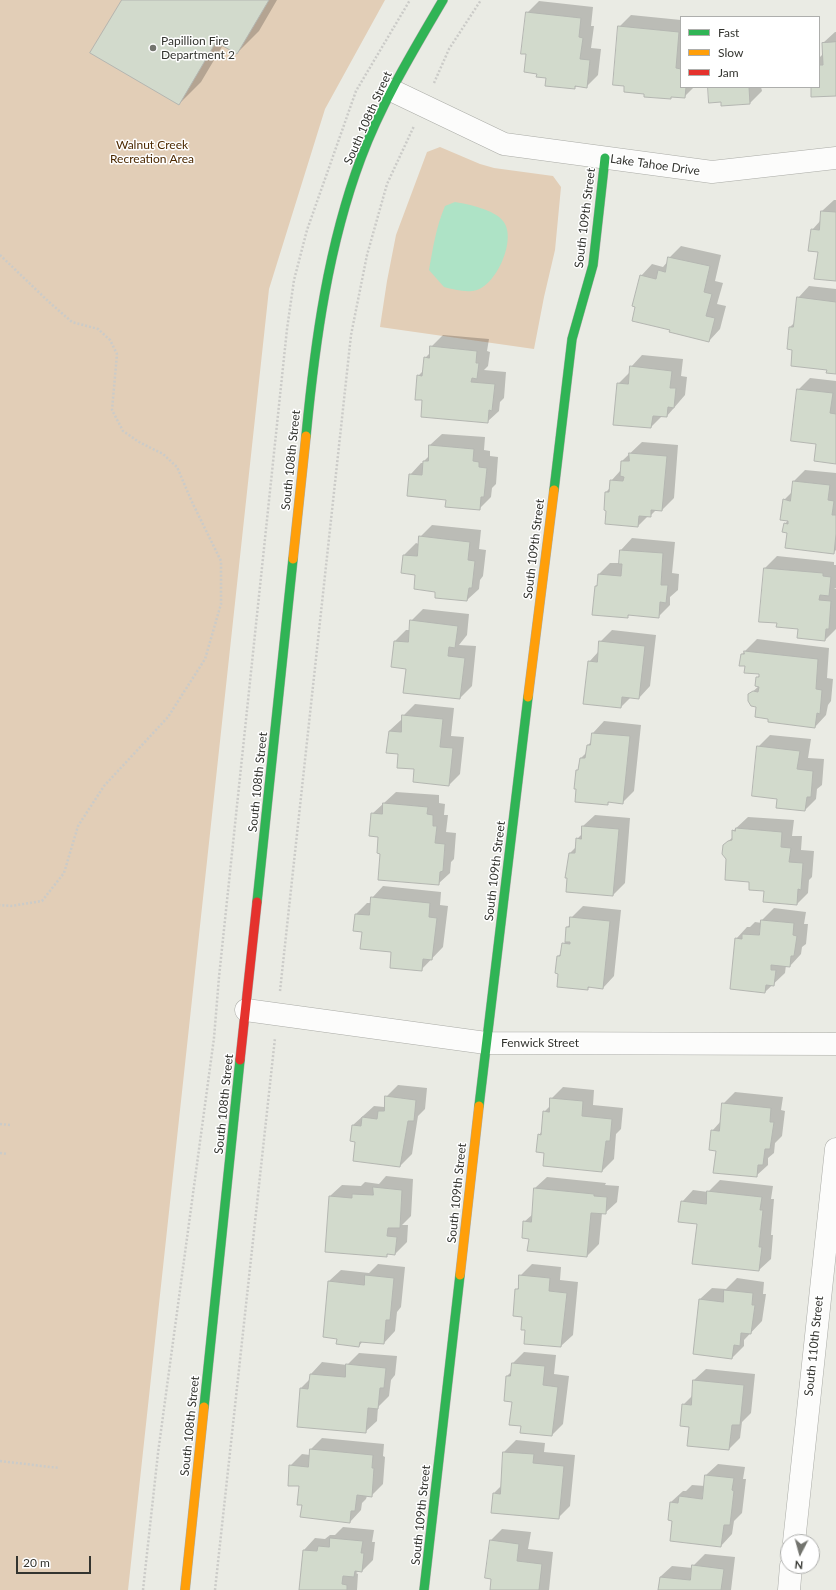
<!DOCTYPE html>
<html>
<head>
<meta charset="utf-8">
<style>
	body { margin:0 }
	#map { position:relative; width:836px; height:1590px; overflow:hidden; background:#eaebe4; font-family:Lato,sans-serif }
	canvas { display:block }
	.legend { position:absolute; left:680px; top:16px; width:140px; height:72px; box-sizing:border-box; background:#fff; border:1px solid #adaeac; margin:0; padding:5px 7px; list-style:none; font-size:12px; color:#33342f }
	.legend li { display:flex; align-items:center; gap:8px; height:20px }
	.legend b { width:20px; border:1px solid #adaeac }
	.north { position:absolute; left:780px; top:1534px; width:40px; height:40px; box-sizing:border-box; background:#fff; border:1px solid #adaeac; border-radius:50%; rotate:186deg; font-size:11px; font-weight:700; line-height:16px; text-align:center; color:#33342f }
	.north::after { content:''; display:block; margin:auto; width:14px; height:18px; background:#73746e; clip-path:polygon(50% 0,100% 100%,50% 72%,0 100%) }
	.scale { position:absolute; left:16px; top:1556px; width:75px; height:18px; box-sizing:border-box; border:2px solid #33342f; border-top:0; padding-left:5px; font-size:12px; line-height:14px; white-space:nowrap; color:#33342f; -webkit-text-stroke:3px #fff; paint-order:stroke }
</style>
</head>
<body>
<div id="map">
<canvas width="836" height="1590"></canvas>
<ul class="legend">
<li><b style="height:5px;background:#30b455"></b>Fast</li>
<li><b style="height:5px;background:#ff9f0a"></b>Slow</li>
<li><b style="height:5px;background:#e5322d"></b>Jam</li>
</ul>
<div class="north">N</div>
<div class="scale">20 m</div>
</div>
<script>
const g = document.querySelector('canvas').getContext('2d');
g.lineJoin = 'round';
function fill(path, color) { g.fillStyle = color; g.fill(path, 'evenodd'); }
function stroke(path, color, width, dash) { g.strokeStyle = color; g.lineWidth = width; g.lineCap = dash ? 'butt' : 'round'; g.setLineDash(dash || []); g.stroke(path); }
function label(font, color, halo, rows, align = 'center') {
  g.font = font + ' Lato,sans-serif'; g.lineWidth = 3; g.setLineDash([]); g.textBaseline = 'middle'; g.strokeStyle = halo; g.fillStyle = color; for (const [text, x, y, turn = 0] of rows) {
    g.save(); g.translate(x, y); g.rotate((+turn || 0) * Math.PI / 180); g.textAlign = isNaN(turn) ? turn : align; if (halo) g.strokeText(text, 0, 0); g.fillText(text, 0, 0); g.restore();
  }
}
fill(new Path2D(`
	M0,0H385L325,109L269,289L128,1590H0Z
	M440,147L480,164L494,168L553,176L561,187L555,250L544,297L534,349L380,327L387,281L396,235L427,152Z`), '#e2ceb7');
fill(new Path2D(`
	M455,202C468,204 495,210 503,221C518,239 495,290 472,291C463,292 452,289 444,287L429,270C433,248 436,227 445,206Z`), '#aee3c6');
fill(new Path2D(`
	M123,0H277L259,31L237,53L223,45L201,82L179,104Z
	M539,1L593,7L591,26H594L591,48L601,49L598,75L586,87L577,86L574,88L538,73L528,53L527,13Z
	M631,15L681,20V87H694L684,97L673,96L670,98L619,27Z
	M835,32H836V95L812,87H819V58L823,54V43Z
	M709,87H761L762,91L750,103L722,101Z
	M834,200H836V280L819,251L812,230L821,220L822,211Z
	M681,246L721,255L715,281L723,283L717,304L726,306L720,329L709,341L671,329L641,276L652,264L663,267L668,261L669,258Z
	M809,286L836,289V373L793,349L788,348L790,327L795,322L798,298Z
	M443,335L489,339L487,351L490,352L488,366L484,370L506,372L504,398L500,402L499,411L487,422L423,399L418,376L424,370L425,358L431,352V347Z
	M642,355L683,359L681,376L687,377L685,395L667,416H662L651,427L618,384L630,372L631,367Z
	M810,378L836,381V463L817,443L798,390Z
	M442,434L485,437L484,450L490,451V456L498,457L496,484L492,488L491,497L479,509L447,499L410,475L421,463H424V461L429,456L430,445Z
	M642,442L678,445L674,498L662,510L657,509L650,516H648L638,526L606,492L610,488L611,481L621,470L622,461Z
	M805,470L836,473V550L833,553L788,532L785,524L788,520L784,500L793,491L794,481Z
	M432,525L481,530L479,549L486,550L483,576L480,580L479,589L467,600L436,591L416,574L402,572L404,555L416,543L419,544L420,537Z
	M632,538L675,542L672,573L679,574L678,590L670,597V605L658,617L630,614L627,617L596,586L598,584L599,574L610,563H620L621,550Z
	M777,556L834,562V565H836V588L834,589H836V629L825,640L799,628L778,622L760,621L765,568Z
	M423,609L469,614L467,635L459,645L476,646L472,686L460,698L407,668L395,641L406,630H410L411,621Z
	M612,630L656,635L650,686L639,698L631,697L621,707L589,662L599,651L600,642Z
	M757,639L829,648L827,678L833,679L831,701L828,705L826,715L815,727L769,718L757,706L749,695L759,686L757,678L761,674L746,665L742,654Z
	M415,704L454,708L451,736L464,737L460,774L449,785L416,768L400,754L389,731L401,720H403V716Z
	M604,721L641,725L634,791L622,803L610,801L607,804L577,771L580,767L581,758L587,752L588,745L592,741L593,733Z
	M770,735L811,739L808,758L824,759L822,785L817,789L816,799L805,810L778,798L758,747Z
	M396,792L439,795V803L445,804L444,815H448L446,832L456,833L454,859L451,862L450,873L438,884L381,853L379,836L372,814Z
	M595,815L630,818L625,883L613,895L570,853L577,846V839L583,833V826Z
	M748,817L794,820L792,836H802L801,850L814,851L812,877L809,880L808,893L797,904L765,890L750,881L727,859L724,845L733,837V831Z
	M383,886L441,892L440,905L448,906L443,947L421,970L363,932L356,914L367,903H371L372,898Z
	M583,906L621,910L614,976L603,988L590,987L587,989L559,973L558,956L562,953L563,944L566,941L567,927L571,924V918Z
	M774,908L806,912L804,924H808L806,944L802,947L801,954L790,966L786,965L785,973L765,992L736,939L747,927H750L755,922L762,923V920Z
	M398,1085L427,1088L425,1109L418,1116L412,1154L400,1166L356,1141L353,1125L374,1106L384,1107L385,1105L386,1097Z
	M563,1087L594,1090L593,1105L623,1108L621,1129L616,1134L614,1159L602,1171L545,1152L539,1135L542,1131L544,1112L551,1105V1099Z
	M735,1092L783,1097L781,1110L785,1111L782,1136L775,1143L774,1153L768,1158V1165L756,1176L717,1150L712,1131L721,1121L723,1104Z
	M386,1176L413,1179L411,1216L402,1225H408L407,1242L395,1254H388L386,1256L330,1196L342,1185L361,1186L365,1182L379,1184Z
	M547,1177L606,1183L605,1185L619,1186L617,1202L605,1213H602L599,1244L587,1256L528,1250L530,1238L524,1222L533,1214L535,1188Z
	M720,1180L773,1186L771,1199H774L771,1235H773L771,1259L759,1270L698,1223L682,1202L693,1190L708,1192Z
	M378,1264L405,1267L401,1307L397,1312L395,1331L384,1343L363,1341L359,1346L338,1338L329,1281L341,1270L369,1273Z
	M532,1264L561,1267L560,1280L578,1282L573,1335L561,1346L526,1329L516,1290L519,1287L520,1276Z
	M737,1278L764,1282L763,1294H766L762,1321L744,1340V1346L732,1358L700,1299L712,1288L726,1289Z
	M524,1352L556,1355L554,1374L569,1376L563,1424L552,1435L522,1425L513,1401L507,1376L512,1371L513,1363Z
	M359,1353L397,1356L395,1375L391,1380L389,1396L378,1407L377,1421L365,1432L298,1426L301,1388L310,1379L311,1374L322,1362L347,1365Z
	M706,1369L755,1374L751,1413L742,1422L740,1438L729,1449L690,1426L683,1405L693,1395L694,1380Z
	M322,1438L384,1444L383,1456L385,1457L383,1484L371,1496H367L366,1499L362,1503L361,1510L350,1522L303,1504L300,1486L290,1466L302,1454L310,1455L311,1449Z
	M516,1440L545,1443L544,1452L575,1455L570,1506L558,1518L494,1493L501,1486L504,1452Z
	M718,1464L745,1467L743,1479H746L742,1513L734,1521L732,1534L721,1546L674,1520L671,1502L683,1491H686L692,1485L705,1486L706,1475Z
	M343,1527L374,1530L372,1542H375L373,1560L362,1571H359L356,1573L358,1574L357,1590H300L304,1550L315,1538L325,1539L330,1535H335Z
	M502,1529L531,1532L528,1549L553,1552L549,1590H491L492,1578L491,1540Z
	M705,1554L735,1557L731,1590H659L660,1577L672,1566L693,1568V1566Z`), '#0003');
const building = new Path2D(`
	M122,0H269L237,54L216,42L179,105L90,53Z
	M526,12L581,18L579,37L583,38L580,59L590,60L587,88L575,86V89L545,86L546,78L536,77L537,74L524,72L526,54H521Z
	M618,26L679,32L676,68L681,69V87H686L685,98L671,97V99L644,97V94L624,92V86L613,85Z
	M836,42V96L811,97V87H819V65H823L822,43Z
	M708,87H749L750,104L721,106V102L709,103Z
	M821,211L836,212V281L814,279L818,252L808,251L811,229L819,230Z
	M668,257L710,266L704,292L712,294L706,316L715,318L709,342L669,332L670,330L632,321L635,307L632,306L640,275L656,279L658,270L665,272Z
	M797,297L836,302V374L826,373L827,370L791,366L792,350L787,349L789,327H793Z
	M430,346L477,351L476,363H479L477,379L472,378L471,382L495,384L492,411L489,410L488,423L421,417L422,400H415L417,375L422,376L424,357L429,358Z
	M630,366L672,371L670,388H676L674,408L668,407L667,417L653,416L651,428L613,425L617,383L628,384Z
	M797,389L833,393L830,413L836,414V464L814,461L816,444L791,441Z
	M429,445L474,449L473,461L479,462V467L487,468L484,497H481L480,510L445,507L446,500L407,496L409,474L422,475L423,461H428Z
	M629,453L667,456L662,511L651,510V517L639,516L638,527L605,524L606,511L604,510L605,492H609L610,480L623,481L624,477L620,476L621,461H629Z
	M793,481L830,485L828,500L834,501L832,515H836V534L834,554L785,548L787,533L782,532L784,523L788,524V521L780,520L783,499L790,501Z
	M419,536L470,542L468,560L475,561L472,588H469L467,601L435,598V592L414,589L415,575L401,573L403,555L417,556Z
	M620,550L663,553L661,585H668L666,603L660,602L659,618L628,615V618L592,615L595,586H597L598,574L621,576L622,564H619Z
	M764,568L823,573V576L831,577L829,596L820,595L819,600L831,601L829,629H826L825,641L797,638L798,629L776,627L777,623L759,622Z
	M410,620L458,626L455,648L449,647L448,656L465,658L460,699L403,693L406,669L391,667L394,641L408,642Z
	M599,641L645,646L639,699L622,697L621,708L583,704L588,661L597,662Z
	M744,651L818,659L816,689L822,690L820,714L817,713L815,728L768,722V719L755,717L756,707L751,706L748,701V694L753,691L758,692L759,687L755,686L756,677H759V674L744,673L745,666H739L741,654H744Z
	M402,715L443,719L440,747L453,748L449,786L413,782L414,769L397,768L398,754L386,753L389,731L401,732Z
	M592,733L630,736L623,804L608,802V805L575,802L576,789H574L576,770H578L580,758H585L587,745H590Z
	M757,746L800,751L797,769L813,771L811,797H807L805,811L776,808L777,799L752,796Z
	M383,803L428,807L427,814L433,815V826H437L435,843L445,844L443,871L440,872L439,885L378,880L380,854L377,853L378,837L369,836L371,813L382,814Z
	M582,826L619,829L613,896L566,892L567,878H565L569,853H575L576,838L581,839Z
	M736,828L782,832L781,847L791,848L789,862L803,863L801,890L798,889L797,905L763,902L764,891L749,890V882L725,880L726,859L722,854L723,845L728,841L732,840V830L735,831Z
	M371,897L430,903L429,917L437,918L432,960L423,959L422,971L390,968L391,952L360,949L362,932L353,931L355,914L369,915Z
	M570,917L610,921L603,989L588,987V990L557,987L558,974L555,973L557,956H560L562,943L570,944V942H565L566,927H569Z
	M761,920L794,923L793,935L797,936L794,956H791L790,967L771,965V970H776L774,986L766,985L765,993L730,989L735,938L742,939V934L759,935Z
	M385,1096L416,1100L414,1121H408L400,1167L353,1161L355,1142L350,1141L352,1125L361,1126L362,1117L377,1119L378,1111H384Z
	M550,1098L583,1101L582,1116L612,1119L610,1141H606L602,1172L543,1166L544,1153L536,1152L538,1134L541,1135L543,1111L549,1112Z
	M722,1103L771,1108L770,1122H774L770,1149H765L763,1165H758L757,1177L713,1173L716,1151L709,1150L711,1130L719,1131Z
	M373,1187L402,1190L400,1228H388L387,1236L397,1237L395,1255L387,1254V1257L325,1252L329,1196L352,1198V1194L373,1195Z
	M534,1188L594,1194V1196L607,1197L606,1214L591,1213L587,1257L527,1251L529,1239L522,1238L523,1221L531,1222Z
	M707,1191L762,1197L760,1210H763L759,1247H762L759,1271L692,1264L697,1224L678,1222L681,1201L706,1204Z
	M365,1275L394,1278L390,1320H386L384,1344L360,1342L359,1347L336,1344L337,1339L323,1337L328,1281L364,1285Z
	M519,1275L550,1278L549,1291L567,1293L561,1347L524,1344L525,1330H521L522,1317L513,1316L515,1289H518Z
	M724,1290L753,1293L752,1305H755L751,1334L741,1333L740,1346L734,1345L732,1359L693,1354L699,1299L723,1302Z
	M512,1363L545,1366L543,1385L558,1387L552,1436L520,1433L521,1426L509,1425L512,1402L504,1401L506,1376H510Z
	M346,1364L386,1368L384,1388H380L378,1409L368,1408L366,1433L297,1427L300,1388L308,1389L310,1374L345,1377Z
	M693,1380L744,1385L740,1425H732L729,1450L687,1446L689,1427L680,1426L682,1404L691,1405Z
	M310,1449L373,1455L372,1468H374L372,1497L357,1495L355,1511H351L350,1523L300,1517L302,1505H297L299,1486H288L289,1465L308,1467Z
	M503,1452L534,1454L533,1463L564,1466L559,1519L491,1513L493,1493L500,1494Z
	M705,1475L734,1478L732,1490L734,1491L730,1525H724L721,1547L670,1541L672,1521L668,1520L670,1502L678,1503L679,1496L702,1499Z
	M330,1538L363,1541L361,1553H364L362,1572L355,1571L354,1577L343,1576L342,1584L347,1585V1590H299L303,1550L317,1551L318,1546L329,1547Z
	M490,1540L519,1544L517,1561L542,1564L539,1590H490L491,1579L485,1578Z
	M692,1565L724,1569L721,1590H658L660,1577L690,1580Z`);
fill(building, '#d2dacc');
stroke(building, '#b4b6b1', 1);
const street = new Path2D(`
	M391,90L504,144L712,172L836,158
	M246,1010L486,1043L836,1044
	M794,1542L836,1149
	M789,1590L791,1566`);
const fast = new Path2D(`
	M306,436C315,342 328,246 361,158C382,102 413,51 443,0
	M554,490L572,339L593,265L605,158
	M257,902L293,559
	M479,1106L528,697
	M204,1407L240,1060
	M424,1590L460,1275`);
const slow = new Path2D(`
	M293,559L306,436
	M528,697L554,490
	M460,1275L479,1106
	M185,1590L204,1407`);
const jam = new Path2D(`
	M240,1060L257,902`);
stroke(street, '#aaaba6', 23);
stroke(fast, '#aaaba6', 10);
stroke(slow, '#aaaba6', 10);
stroke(jam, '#aaaba6', 10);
stroke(new Path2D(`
	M434,83L449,49L481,0
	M0,255L49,302L72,322L98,329L110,340L117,354L112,410L123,431L139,442L163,454L177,467L192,502L221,561V604L205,659L168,717L104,786L78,826L64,873L42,901L11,906L0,905
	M280,991L351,335L367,255L387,184L414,126
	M0,1124L10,1125
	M0,1153L7,1154
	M0,1461L59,1468
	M143,1590L158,1453L214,1038L219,977L287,329L294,280L307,230L356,91L410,0
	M215,1590L275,1038`), '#cbcbc8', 2.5, [2, 2]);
stroke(street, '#fcfcfb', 22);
stroke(fast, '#30b455', 9);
stroke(slow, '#ff9f0a', 9);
stroke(jam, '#e5322d', 9);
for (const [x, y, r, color] of [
	[153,48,4,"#73746e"]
]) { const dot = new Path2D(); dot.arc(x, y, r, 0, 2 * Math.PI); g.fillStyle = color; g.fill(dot); stroke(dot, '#fff', 1.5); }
label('12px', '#33342f', '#fff', [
	["Papillion Fire",161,41],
	["Department 2",161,55]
], 'left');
label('12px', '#33342f', '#fff', [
	["South 108th Street",368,118,-66],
	["Lake Tahoe Drive",655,165,8],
	["South 109th Street",585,218,-83],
	["South 108th Street",291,460,-84],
	["South 109th Street",534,549,-83],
	["South 108th Street",258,782,-84],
	["South 109th Street",495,871,-83],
	["Fenwick Street",540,1043],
	["South 108th Street",224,1104,-84],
	["South 109th Street",457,1193,-84],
	["South 110th Street",814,1346,-84],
	["South 108th Street",190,1426,-84],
	["South 109th Street",421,1515,-84]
]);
label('12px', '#4c2900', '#fff', [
	["Walnut Creek",152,145],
	["Recreation Area",152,159]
]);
</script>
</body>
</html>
